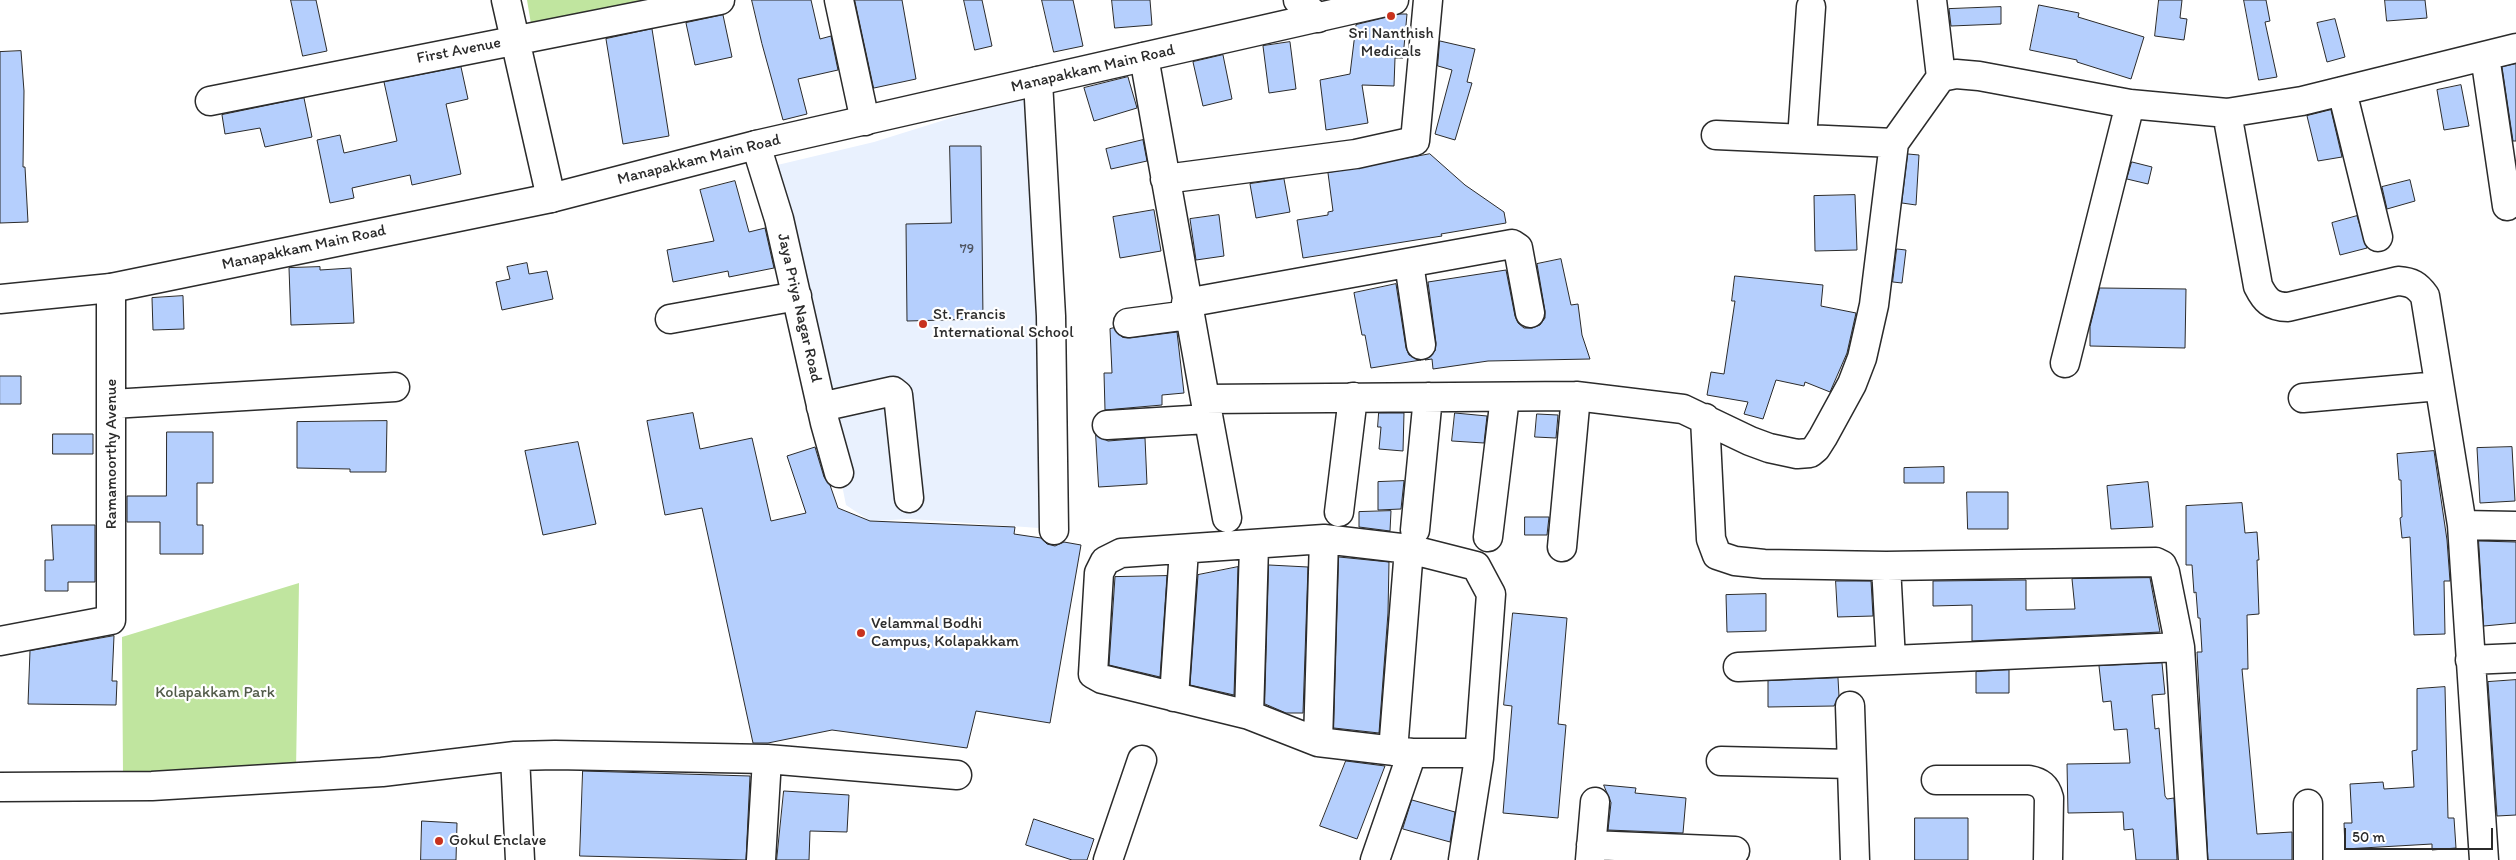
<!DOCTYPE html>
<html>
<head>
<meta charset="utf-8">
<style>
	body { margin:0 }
	#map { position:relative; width:2516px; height:860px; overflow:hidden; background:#fff; font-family:Itim,sans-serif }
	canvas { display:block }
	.scale { position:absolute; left:2344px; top:828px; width:149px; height:22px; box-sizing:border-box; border:2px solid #2b2b2b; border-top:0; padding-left:6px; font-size:15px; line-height:18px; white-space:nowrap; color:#2b2b2b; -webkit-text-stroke:4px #fff; paint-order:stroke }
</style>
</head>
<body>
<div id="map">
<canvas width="2516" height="860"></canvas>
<div class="scale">50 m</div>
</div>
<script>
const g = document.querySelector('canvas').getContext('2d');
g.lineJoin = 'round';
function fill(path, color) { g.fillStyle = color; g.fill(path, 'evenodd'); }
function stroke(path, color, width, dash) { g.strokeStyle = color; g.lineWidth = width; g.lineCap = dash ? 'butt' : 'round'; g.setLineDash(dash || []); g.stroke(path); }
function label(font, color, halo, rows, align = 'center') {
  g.font = font + ' Itim,sans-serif'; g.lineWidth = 4.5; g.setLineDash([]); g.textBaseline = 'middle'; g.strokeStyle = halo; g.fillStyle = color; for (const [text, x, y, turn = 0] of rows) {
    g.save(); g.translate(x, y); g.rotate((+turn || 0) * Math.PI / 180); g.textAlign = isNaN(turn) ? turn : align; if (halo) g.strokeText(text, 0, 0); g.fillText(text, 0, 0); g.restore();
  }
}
fill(new Path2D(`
	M1031,93L1041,467L1039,528L910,519L870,521L846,505L818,365L769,167L874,142Z`), '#e9f1fe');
fill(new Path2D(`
	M527,0H648L531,24Z
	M299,583L296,771L123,775L122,637Z`), '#c0e59f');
const building = new Path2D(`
	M291,0H316L327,51L303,56Z
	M752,0H811L820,39L831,36L838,70L798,79L807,114L783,120L762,44Z
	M855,0H902L916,79L874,88Z
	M964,0H982L992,46L975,50Z
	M1042,0H1073L1083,46L1054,52Z
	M1112,0H1150L1152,25L1115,28Z
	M2159,0H2182L2180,18L2187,19L2184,40L2155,36Z
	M2244,0H2266L2270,21L2265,22L2277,77L2259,80Z
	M2385,0H2425L2427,18L2387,21Z
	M2039,5L2079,13L2078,17L2144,37L2131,79L2077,62V60L2030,50Z
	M2001,7V24L1951,26L1949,9Z
	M1400,14H1407L1403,58H1395L1394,86L1362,85L1368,123L1326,130L1320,80L1350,74L1356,25Z
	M723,15L732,57L695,65L686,23Z
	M2335,19L2345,57L2327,62L2317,23Z
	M652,29L669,136L623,144L606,39Z
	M1440,41L1475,49L1467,82L1472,83L1455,140L1435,134L1452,70L1438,66Z
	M1290,42L1296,89L1269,93L1263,46Z
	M21,51L24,91L23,167H25L28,222L0,223V52Z
	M1223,55L1232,99L1203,106L1193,62Z
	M2516,64V141H2513L2502,67Z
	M461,67L468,99L446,104L461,174L412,185L410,175L352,188L354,198L330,203L317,140L340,135L344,153L397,141L384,82Z
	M1128,77L1137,108L1094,121L1084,88Z
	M2461,85L2469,126L2444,130L2437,90Z
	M304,98L312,137L265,147L260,128L225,134L222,115Z
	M2331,110L2342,157L2318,161L2307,116Z
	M1143,140L1147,161L1111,169L1106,149Z
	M950,146H981L983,319L907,321L906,224L951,223Z
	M1430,154L1465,185L1504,212L1506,223L1441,234L1442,236L1416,240L1303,258L1297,220L1328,215V212L1333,211L1328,173Z
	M1908,154L1919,155L1916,205L1902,203Z
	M2132,162L2152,167L2148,184L2127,179Z
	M1284,179L1290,212L1256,218L1250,184Z
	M2410,180L2415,201L2387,209L2382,187Z
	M735,181L749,232L765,228L774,268L729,277L728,271L673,282L667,250L714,241L700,190Z
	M1855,195L1857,250L1815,251L1814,196Z
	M1154,210L1161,251L1120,258L1113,217Z
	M1219,215L1224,256L1196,260L1190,219Z
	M2357,216L2367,248L2340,255L2332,223Z
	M1897,249L1906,250L1902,283L1893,282Z
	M1561,259L1571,305L1578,304L1582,335L1590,359L1488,361L1433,369L1432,359L1425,360L1435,351L1436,343L1428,282L1506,270L1515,316L1518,323L1524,328H1532L1540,325L1545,318V311L1537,264Z
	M527,263L529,274L547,271L553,299L502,310L496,282L510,279L507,267Z
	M320,267V270L351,268L354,323L291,325L289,268Z
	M1735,276L1823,285L1821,306L1856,313L1847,353L1830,392L1805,382L1804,386L1776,380L1763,419L1744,414L1748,402L1707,395L1711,372L1724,374L1735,301H1732Z
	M1396,284L1406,348L1409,355L1421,360L1371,368L1365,335H1362L1354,293Z
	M2100,288L2186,289L2185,348L2090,346V327Z
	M183,296L184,329L153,330L152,298Z
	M1114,328L1122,337L1130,338L1177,332L1184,393L1162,395V405L1105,410L1104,373H1112L1110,329Z
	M0,376H21V404H0Z
	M693,413L700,449L752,438L771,521L806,513L787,456L815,447L824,477L830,485L838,508L870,521L1015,527L1014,534L1041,538L1047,544L1055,546L1064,542L1081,545L1050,723L976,711L967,748L832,730L768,743H753L702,508L665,515L647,421Z
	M1379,413H1404L1403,451L1379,449L1381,427H1378Z
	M1455,413L1487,416L1484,443L1452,441Z
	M1537,414L1558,415L1556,438L1535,437Z
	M387,421L386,472H350V469L297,468V422Z
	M167,432H213V483H197V525H203V554H160V522H127V496H166Z
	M53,434H93V454H53Z
	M1096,435L1108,441L1145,438L1147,484L1099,487Z
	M578,442L596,524L543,535L525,451Z
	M2512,447L2515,501L2480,503L2477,448Z
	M2434,451L2447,540L2450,581H2444L2445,634L2414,635L2410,537L2402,538L2400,518L2402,517L2401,480H2399L2397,454Z
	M1944,467V483H1904V468Z
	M1404,481L1401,509L1378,510V482Z
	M2148,482L2153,527L2111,529L2107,486Z
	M1967,492H2008V529H1968Z
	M2242,503L2245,533L2257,532L2259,560H2257L2259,614L2247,615L2248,669H2242L2257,834L2292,832V860H2208L2197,652H2202L2200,618H2198L2196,592L2194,593L2192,565H2186V506Z
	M1391,511L1390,531L1359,527V512Z
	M1525,517H1549L1547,535H1525Z
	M52,525H95V582H68V591H45V560H53Z
	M2479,541L2516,542V623L2484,626Z
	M1339,557L1389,562L1388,613L1379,733L1334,728Z
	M1269,565L1308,567L1303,713H1286L1265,704Z
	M1238,567L1234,695L1190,685L1198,575Z
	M1167,576L1160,677L1109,665L1115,577Z
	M2150,578L2160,632L1972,641V605L1933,606V581L2026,580V610L2075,609L2072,579Z
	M1836,581H1871L1873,616L1838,617Z
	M1766,594V631L1727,632L1726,595Z
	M1513,613L1567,618L1558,724L1566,725L1558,818L1503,813L1512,706L1504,705Z
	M114,636L112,681H117L116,705L28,704L30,651Z
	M2162,663L2165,694L2152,695L2155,729L2159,728L2165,796L2167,799L2174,798L2177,860H2136L2133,829L2124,830L2123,812L2068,813L2067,764L2130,763L2127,729L2114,730L2111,701L2103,702L2099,666Z
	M2009,670V693H1976V672Z
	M1838,678L1839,696L1834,706L1768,707V681Z
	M2516,680V815L2497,816L2488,682Z
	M2445,687L2448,818H2454L2456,848L2432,850V844L2345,849L2344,823H2352L2350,784L2383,782L2384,789L2414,787L2412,751L2417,750V689Z
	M1346,761L1385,766L1357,839L1320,826Z
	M583,771L750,776L746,860L580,856Z
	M1604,785L1636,788L1635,793L1686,798L1683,833L1608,830L1611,803Z
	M784,791L849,795L847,832L810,831L809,860H777Z
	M1412,800L1455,812L1450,842L1403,829Z
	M1915,818H1968V860H1915Z
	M1034,819L1094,839L1087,860H1072L1026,845Z
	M422,821L457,823L456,860H421Z`);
fill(building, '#b5cffd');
stroke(building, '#2b2b2b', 1);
const minor = new Path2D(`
	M506,0L551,198
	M839,0L865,121
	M1298,0L1318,18
	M1932,0L1941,77
	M2485,56L2507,206
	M1144,57L1205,399L1576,396L1683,409L1750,441L1769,448L1797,454L1810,453L1816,448L1823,437L1852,384L1862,358L1874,305L1894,143
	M1038,81L1051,316L1054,530
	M2342,91L2378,237
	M210,101L720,0
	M2227,113L2258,286C2265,300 2271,307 2288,307L2398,281C2412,282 2417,285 2425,296L2462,525
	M1716,135L1894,143L1941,77L1956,74L1979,76L2130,104L2227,113L2302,101L2516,48
	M1802,139L1811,7
	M756,145L779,219L825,423L839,473
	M1165,179L1356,154L1415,141L1428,0
	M1409,263L1421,345
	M1186,303L1512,244L1518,248L1530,313
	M670,319L797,296
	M1128,323L1188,315
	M2065,363L2130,104
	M2303,398L2439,386
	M1205,399L1227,518
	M112,404L395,387
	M821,407L893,391L898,395L909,498
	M1705,418L1711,539L1717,555L1735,561L1764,564L1886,566L2156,562L2162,565L2165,572L2180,647
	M1107,425L1208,419
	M1339,512L1353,397
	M1415,530L1428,397
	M1488,537L1505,397
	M1562,547L1576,396
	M1886,566L1891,660
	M0,641L111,620V288
	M2470,660L2516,658
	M1738,667L2180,647L2193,860
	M1174,697L1184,550
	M1850,706L1855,860
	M1249,715L1254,546
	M1318,742L1324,539
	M1393,751L1409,549
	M1412,753H1479
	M515,756L520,860
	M767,759L957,775
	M1721,761L1851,764
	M1936,780H2029C2040,782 2046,786 2049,798L2048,860
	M0,787L152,786L382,772L515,756L555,755L767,759L761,860
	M2308,804V860
	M1591,845L1735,851
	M1108,860L1142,760
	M1375,860L1412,753L1318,742L1249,715L1102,679L1093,674L1099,573L1105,561L1121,553L1324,539L1409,549L1476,566L1491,594L1479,758L1463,860
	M1590,860L1595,802
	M2484,860L2462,525L2516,526`);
const major = new Path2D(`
	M0,299L111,288L551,198L756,145L1394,0`);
stroke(minor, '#2b2b2b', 31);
stroke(major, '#2b2b2b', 31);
stroke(minor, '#fff', 28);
stroke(major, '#fff', 28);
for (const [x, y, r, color] of [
	[1391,16,5,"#c8321e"],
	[923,324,5,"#c8321e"],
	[861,633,5,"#c8321e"],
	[439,841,5,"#c8321e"]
]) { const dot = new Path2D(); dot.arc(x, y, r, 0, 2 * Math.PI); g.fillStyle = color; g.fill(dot); stroke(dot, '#fff', 2); }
label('14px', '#4e5460', null, [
	["79",967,249]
]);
label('16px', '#2b2b2b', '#fff', [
	["Sri Nanthish",1391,34,"center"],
	["Medicals",1391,52,"center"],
	["St. Francis",933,315],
	["International School",933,333],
	["Velammal Bodhi",871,624],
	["Campus, Kolapakkam",871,642],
	["Gokul Enclave",449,841]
], 'left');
label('16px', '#2b2b2b', '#fff', [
	["First Avenue",459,51,-11],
	["Manapakkam Main Road",1093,69,-13],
	["Manapakkam Main Road",699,160,-14],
	["Manapakkam Main Road",304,248,-12],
	["Jaya Priya Nagar Road",799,308,77],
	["Ramamoorthy Avenue",112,454,-90]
]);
label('16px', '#505a48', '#fff', [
	["Kolapakkam Park",215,693]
]);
</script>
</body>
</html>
